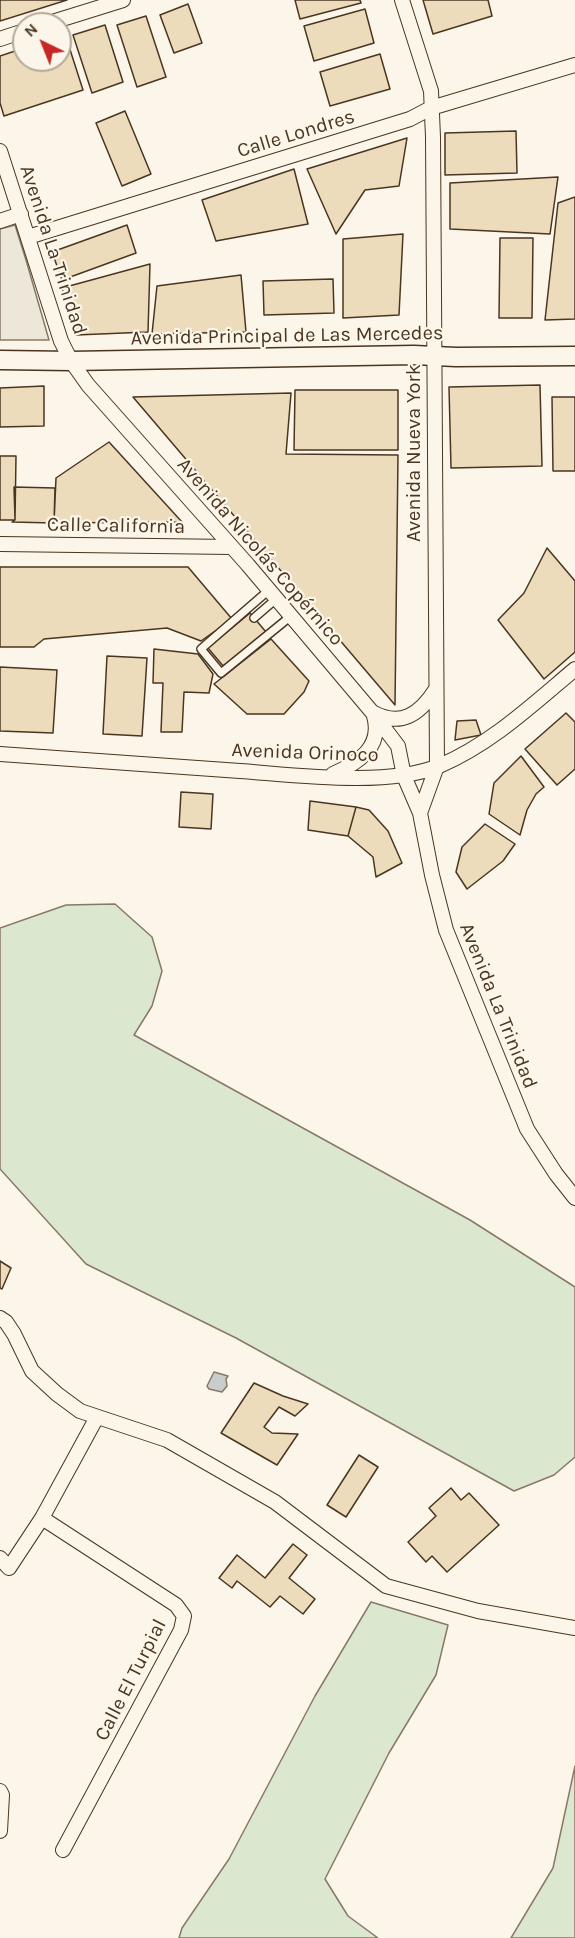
<!DOCTYPE html>
<html>
<head>
<meta charset="utf-8">
<style>
	body { margin:0 }
	#map { position:relative; width:575px; height:1938px; overflow:hidden; background:#fbf6e9; font-family:Karla,sans-serif }
	canvas { display:block }
	.north { position:absolute; left:12px; top:12px; width:60px; height:60px; box-sizing:border-box; background:#fbf6e9; border:2px solid #b4a999; border-radius:50%; rotate:317deg; font-size:16px; font-weight:700; line-height:24px; text-align:center; color:#4a3520 }
	.north::after { content:''; display:block; margin:auto; width:21px; height:27px; background:#c62828; clip-path:polygon(50% 0,100% 100%,50% 72%,0 100%) }
</style>
</head>
<body>
<div id="map">
<canvas width="575" height="1938"></canvas>
<div class="north">N</div>
</div>
<script>
const g = document.querySelector('canvas').getContext('2d');
g.lineJoin = 'round';
function fill(path, color) { g.fillStyle = color; g.fill(path, 'evenodd'); }
function stroke(path, color, width, dash) { g.strokeStyle = color; g.lineWidth = width; g.lineCap = dash ? 'butt' : 'round'; g.setLineDash(dash || []); g.stroke(path); }
function label(font, color, halo, rows, align = 'center') {
  g.font = font + ' Karla,sans-serif'; g.lineWidth = 4.5; g.setLineDash([]); g.textBaseline = 'middle'; g.strokeStyle = halo; g.fillStyle = color; for (const [text, x, y, turn = 0] of rows) {
    g.save(); g.translate(x, y); g.rotate((+turn || 0) * Math.PI / 180); g.textAlign = isNaN(turn) ? turn : align; if (halo) g.strokeText(text, 0, 0); g.fillText(text, 0, 0); g.restore();
  }
}
const green = new Path2D(`
	M115,904L152,937L162,971L152,1006L134,1035L470,1220L575,1287V1457L554,1475L514,1491L236,1338L86,1264L0,1169V928L66,905Z
	M371,1602L448,1625L436,1675L389,1753L325,1879L348,1916L378,1938H179L182,1928L229,1859L315,1696Z
	M575,1766V1938H511L553,1868Z`);
fill(green, '#dce7d0');
stroke(green, '#887966', 1.5);
const parking = new Path2D(`
	M15,225L26,260L49,340H0V229Z`);
fill(parking, '#ede7d9');
stroke(parking, '#887966', 1.5);
const water = new Path2D(`
	M214,1372L228,1376L226,1379L227,1386L222,1392L209,1389L207,1386Z`);
fill(water, '#c9cecd');
stroke(water, '#887966', 1.5);
const building = new Path2D(`
	M0,0H67L0,21Z
	M295,0H360L361,3L300,19Z
	M423,0H488L492,16L433,34Z
	M188,4L202,43L174,53L160,15Z
	M365,9L374,43L314,61L304,26Z
	M146,16L166,77L137,87L117,25Z
	M105,25L123,82L92,93L73,35Z
	M65,34L83,90L4,116L0,103V56L24,48V60H60V36Z
	M380,54L390,89L330,106L320,72Z
	M125,111L151,174L122,186L96,123Z
	M516,131L517,173L445,175V133Z
	M407,138L399,186L365,190L336,234L307,169Z
	M294,169L308,224L216,241L202,200Z
	M558,177L550,234L450,229V183Z
	M575,197V319L545,320L558,203Z
	M127,225L136,253L62,280L52,252Z
	M403,234L399,315L343,318V239Z
	M500,238H533L532,318H499Z
	M150,264L148,332L76,335L62,288Z
	M241,275L246,332L152,334L157,286Z
	M333,279L334,313L264,315L263,281Z
	M540,385L542,466L451,468L449,387Z
	M44,386V426L0,427V388Z
	M295,390H398V450H294Z
	M291,393L286,454L398,455L395,705L133,397Z
	M552,397H575V471H553Z
	M109,442L182,522L54,523L56,478Z
	M0,456H16L15,520H0Z
	M14,487L55,488L54,523L12,522L15,520Z
	M547,548L575,581V652L544,679L498,620L524,593Z
	M0,567H188L232,619L201,641L167,628L44,639L34,647H0Z
	M250,613L266,632L224,667L208,648Z
	M271,639L309,681L304,692L284,714H247L214,684Z
	M154,649L198,654L213,674L209,693L184,692L182,732H161L163,683H153Z
	M107,656L147,658L142,736L103,734Z
	M0,667L57,670L53,733L0,731Z
	M566,713L575,722V769L557,785L525,749Z
	M476,720L481,735L455,740L457,721Z
	M521,756L544,787L536,794L527,810L520,835L489,814L494,783Z
	M181,792L213,794L211,829L179,827Z
	M310,801L356,807L348,836L308,830Z
	M356,807L369,810L388,831L402,863L376,877L373,857L348,836Z
	M485,824L515,844L503,861L467,889L456,872L462,847Z
	M0,1261L11,1268L2,1289L0,1288Z
	M254,1383L283,1396L308,1404L295,1416L279,1407L264,1427L272,1433L298,1434L277,1465L221,1433Z
	M359,1455L378,1467L346,1517L327,1505Z
	M451,1488L461,1500L469,1493L499,1525L447,1572L432,1556L426,1562L408,1542L436,1516L429,1508Z
	M293,1544L307,1555L289,1578L315,1599L303,1614L280,1596L270,1607L237,1581L232,1588L219,1578L237,1555L265,1578Z`);
fill(building, '#ecdcbc');
stroke(building, '#4a3520', 1.5);
const lane = new Path2D(`
	M269,590L201,649L221,673L291,616
	M254,618L276,599`);
const street = new Path2D(`
	M402,0L431,91L433,137L437,766L420,813
	M46,24L123,0
	M0,39L24,31
	M0,151L61,341L71,361L88,385L248,565L372,712L398,746L404,776L420,813L432,875L446,930L527,1129L556,1174L575,1198
	M0,221L21,214
	M28,237L410,119L431,108L575,65
	M0,544L232,547
	M372,712C401,728 420,714 436,689
	M0,754C80,759 160,765 240,771C296,775 387,787 439,766C491,744 532,705 575,669
	M333,774C358,763 383,747 374,716
	M0,1318L6,1322L14,1334L32,1371L57,1394L80,1411L167,1440L275,1502L386,1586L478,1611L575,1628
	M42,1518L176,1605L184,1616L181,1630L63,1850
	M0,1558L9,1568L42,1518L97,1417
	M0,1791L2,1795L0,1831`);
const secondary = new Path2D(`
	M0,360L71,361L414,355L456,357L575,356`);
stroke(lane, '#4a3520', 10);
stroke(street, '#4a3520', 16);
stroke(secondary, '#4a3520', 21);
stroke(lane, '#fbf6e9', 7);
stroke(street, '#fbf6e9', 14);
stroke(secondary, '#fbf6e9', 18);
label('20px', '#4a3520', '#fbf6e9', [
	["Calle Londres",296,134,-17],
	["Avenida La Trinidad",53,250,72],
	["Avenida Principal de Las Mercedes",287,336,-1],
	["Avenida Nueva York",414,453,-90],
	["Calle California",116,526,1],
	["Avenida Nicolás Copérnico",260,552,49],
	["Avenida Orinoco",305,753,2],
	["Avenida La Trinidad",498,1006,68],
	["Calle El Turpial",131,1680,-63]
]);
</script>
</body>
</html>
